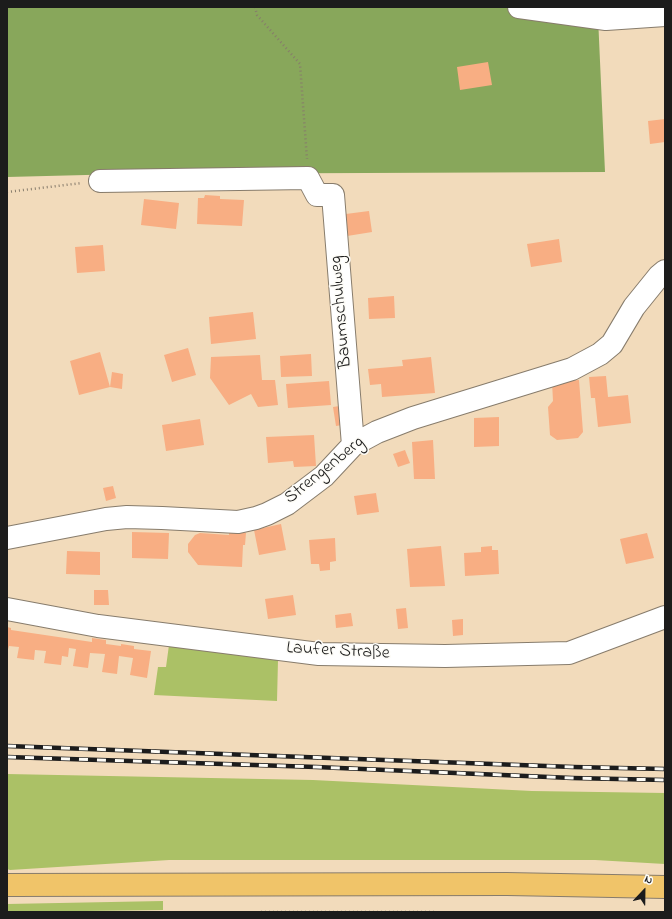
<!DOCTYPE html>
<html>
<head>
<meta charset="utf-8">
<style>
	body { margin:0 }
	#map { position:relative; width:672px; height:919px; overflow:hidden; background:#f2dbbb; font-family:"Indie Flower",sans-serif }
	canvas { display:block }
	.frame { position:absolute; inset:0; border:8px solid #1c1c1c; pointer-events:none }
	.north { position:absolute; left:624px; top:871px; width:40px; height:40px; -webkit-text-stroke:3px #fdfcf7; paint-order:stroke; rotate:22deg; font-size:11px; font-weight:700; line-height:16px; text-align:center; color:#1c1c1c }
	.north::after { content:''; display:block; margin:auto; width:14px; height:18px; background:#1c1c1c; clip-path:polygon(50% 0,100% 100%,50% 72%,0 100%) }
</style>
</head>
<body>
<div id="map">
<canvas width="672" height="919"></canvas>
<div class="frame"></div>
<div class="north">N</div>
</div>
<script>
const g = document.querySelector('canvas').getContext('2d');
g.lineJoin = 'round';
function fill(path, color) { g.fillStyle = color; g.fill(path, 'evenodd'); }
function stroke(path, color, width, dash) { g.strokeStyle = color; g.lineWidth = width; g.lineCap = dash ? 'butt' : 'round'; g.setLineDash(dash || []); g.stroke(path); }
function label(font, color, halo, rows, align = 'center') {
  g.font = font + ' "Indie Flower",sans-serif'; g.lineWidth = 3; g.setLineDash([]); g.textBaseline = 'middle'; g.strokeStyle = halo; g.fillStyle = color; for (const [text, x, y, turn = 0] of rows) {
    g.save(); g.translate(x, y); g.rotate((+turn || 0) * Math.PI / 180); g.textAlign = isNaN(turn) ? turn : align; if (halo) g.strokeText(text, 0, 0); g.fillText(text, 0, 0); g.restore();
  }
}
fill(new Path2D(`
	M169,645L278,660L277,701L154,695L158,667H166Z
	M7,774L313,780L532,791L665,793V864L595,860H169L10,870L7,869Z
	M163,901V910L7,912V904Z`), '#abc166');
fill(new Path2D(`
	M7,7H665L598,17L605,172L125,174L7,177Z`), '#88a75b');
fill(new Path2D(`
	M488,62L492,85L460,90L457,67Z
	M665,119V142L650,144L648,121Z
	M205,195L220,196V199L244,200L242,226L197,224L198,198H204Z
	M144,199L179,203L176,229L141,225Z
	M369,211L372,232L341,237L338,215Z
	M559,239L562,262L531,267L527,244Z
	M103,245L105,271L77,273L75,247Z
	M394,296L395,318L369,319L368,298Z
	M253,312L256,339L211,344L209,317Z
	M188,348L196,375L172,382L164,355Z
	M100,352L110,387L79,395L70,361Z
	M311,354L312,376L281,377L280,356Z
	M260,355L262,380H275L278,405L258,407L251,394L229,405L210,378L211,357Z
	M431,357L435,393L382,397L381,384L370,385L368,369L403,366L402,360Z
	M112,372L123,374L122,389L110,387Z
	M606,376L608,397L628,395L631,423L598,427L595,398H591L589,377Z
	M579,380L583,432L578,438L557,440L550,435L548,407L553,401L552,382Z
	M329,381L331,405L288,408L286,384Z
	M346,405L348,424L336,426L333,407Z
	M499,417V446L474,447V418Z
	M200,419L204,445L166,451L162,425Z
	M314,435L316,466L294,467L293,461L268,463L266,437Z
	M433,440L435,479H414L412,442Z
	M405,450L410,463L398,467L393,454Z
	M113,486L116,498L106,501L103,488Z
	M376,493L379,512L357,515L354,496Z
	M281,524L286,550L259,555L254,530Z
	M132,532L169,533L168,559L132,558Z
	M229,532L246,533L245,545H243L242,567L198,565L188,552V544L195,535L200,533L229,535Z
	M647,533L654,558L626,564L620,539Z
	M335,538L336,561L330,562V570L320,571L319,564H311L309,540Z
	M441,546L445,586L410,587L407,549Z
	M492,546V550H498L499,574L465,576L464,553L481,552V547Z
	M67,551L100,552V575L66,574Z
	M94,590H108L109,605H94Z
	M293,595L296,615L268,619L265,599Z
	M406,608L408,628L398,629L396,609Z
	M351,613L353,626L336,628L335,615Z
	M463,619V635L453,636L452,620Z
	M7,627L11,628V630L92,642V638L106,640V644L121,646V644L134,646V649L151,651L147,678L130,675L133,658L119,656L117,674L102,672L105,654L90,653L88,668L73,666L76,649L69,648L68,657L62,656L61,665L44,663L46,651L35,650L34,660L17,658L19,647L9,646L7,653Z`), '#f8ae83');
const minor = new Path2D(`
	M519,7L606,19L665,15
	M100,181L308,178L317,195H333L353,445
	M7,538L106,519L127,517L162,518L238,522L256,518L267,514L287,504L324,476L353,445L377,432L413,418L572,369L600,354L612,344L634,307L659,276L665,271
	M7,609L98,626L319,654L445,656L569,653L665,617`);
const major = new Path2D(`
	M7,885L507,884L665,887`);
stroke(minor, '#877c6c', 24);
stroke(major, '#877c6c', 24);
stroke(new Path2D(`
	M255,7L257,15L300,64L307,159
	M7,192L82,183
	M261,912H436
	M602,912V910`), '#877c6c', 2.5, [1, 3]);
stroke(minor, '#fff', 22);
stroke(major, '#f0c469', 22);
const rail = new Path2D(`
	M7,746L573,767L665,769
	M7,757L316,767L572,778L665,780`);
stroke(rail, '#1c1c1c', 4.5);
stroke(rail, '#fdfcf7', 3, [9]);
label('18px', '#1c1c1c', '#fdfcf7', [
	["Baumschulweg",342,312,-95],
	["Strengenberg",325,471,-39],
	["Laufer Straße",338,652,3]
]);
</script>
</body>
</html>
